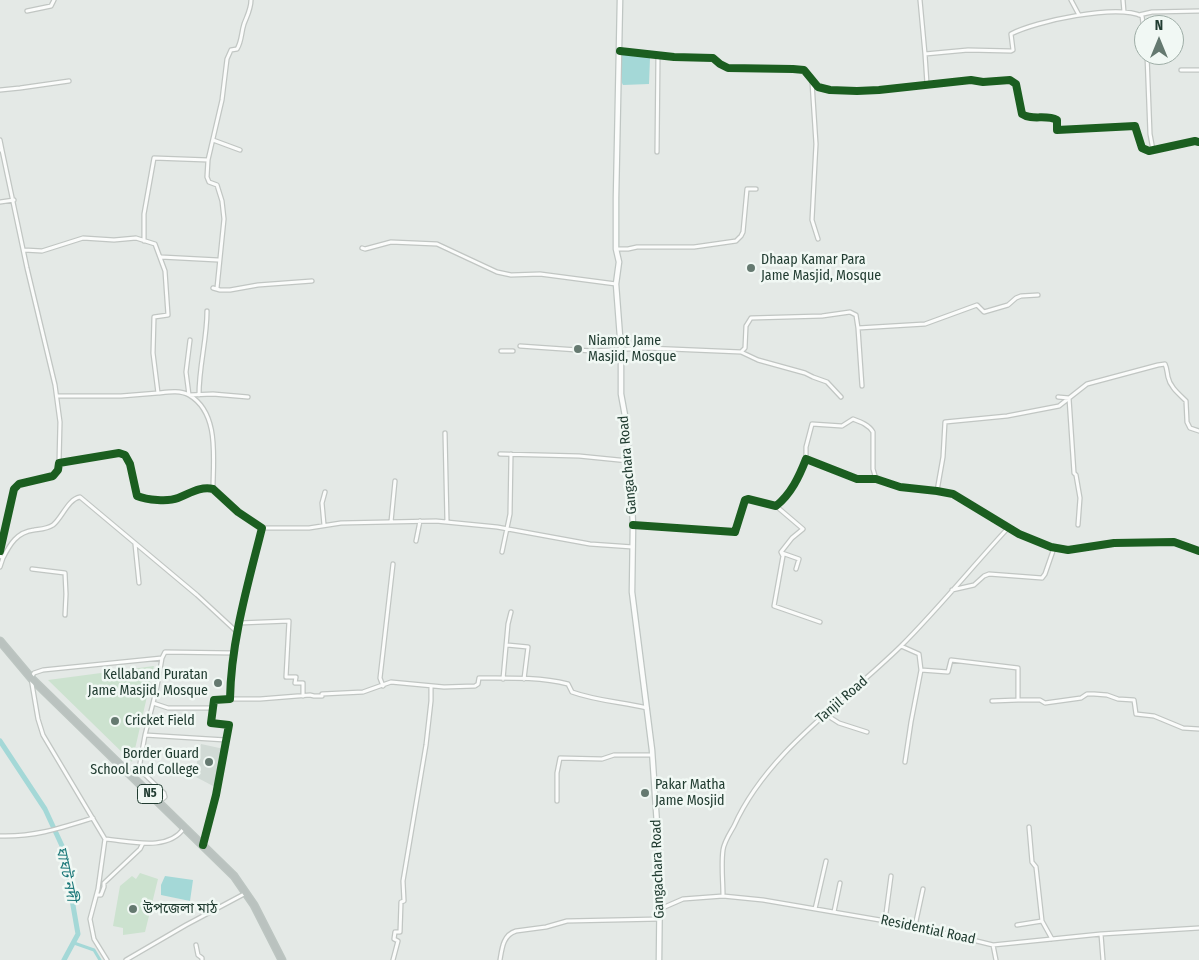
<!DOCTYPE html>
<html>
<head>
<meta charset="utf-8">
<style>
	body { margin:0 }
	#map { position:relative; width:1199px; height:960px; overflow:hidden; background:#e4e9e6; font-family:"Fira Sans Condensed",sans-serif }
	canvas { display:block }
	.north { position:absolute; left:1134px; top:15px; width:50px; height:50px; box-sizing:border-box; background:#f1f8f4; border:1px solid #9eada6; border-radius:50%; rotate:0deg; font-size:14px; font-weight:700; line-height:20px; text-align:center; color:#213c31 }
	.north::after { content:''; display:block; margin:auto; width:18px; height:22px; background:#657970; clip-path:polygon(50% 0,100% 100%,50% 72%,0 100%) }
</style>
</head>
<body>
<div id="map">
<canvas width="1199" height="960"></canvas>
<div class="north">N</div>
</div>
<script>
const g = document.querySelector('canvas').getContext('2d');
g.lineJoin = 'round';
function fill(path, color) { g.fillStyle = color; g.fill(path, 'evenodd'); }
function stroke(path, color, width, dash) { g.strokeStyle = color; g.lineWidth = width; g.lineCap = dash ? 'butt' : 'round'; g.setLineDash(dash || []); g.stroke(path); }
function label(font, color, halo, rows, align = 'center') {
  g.font = font + ' "Fira Sans Condensed","Noto Sans Bengali",sans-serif'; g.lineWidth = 5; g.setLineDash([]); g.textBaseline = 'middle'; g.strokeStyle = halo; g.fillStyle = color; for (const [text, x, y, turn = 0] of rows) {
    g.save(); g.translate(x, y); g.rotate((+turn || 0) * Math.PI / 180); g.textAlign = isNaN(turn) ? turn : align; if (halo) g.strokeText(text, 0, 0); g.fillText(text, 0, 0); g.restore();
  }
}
fill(new Path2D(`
	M201,744L224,749L215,787L194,776Z`), '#d1dad5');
fill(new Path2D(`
	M154,666L132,762L48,680Z
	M140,873L158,879L145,932L123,935V928L113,926L120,886L132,876L136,879Z`), '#cce2cf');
fill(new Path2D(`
	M624,54L647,56L650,58L649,84L623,85L622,83V55Z
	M165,876L193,880L190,901L161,895V885Z`), '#a4d8d7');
stroke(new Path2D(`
	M74,943L94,950L100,960`), '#a4d8d7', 3);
stroke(new Path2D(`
	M0,741L45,809L63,848L78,934L64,960`), '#a4d8d7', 5);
const street = new Path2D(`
	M920,0L925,54
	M1071,0L1079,15
	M1123,0L1124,12
	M27,11L51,6L54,0
	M1139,15L1152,12L1199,11
	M620,51L674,57L713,58L720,64L728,68L793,69L804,70L818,87L830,90L857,91L879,90L971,80L983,82L1010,80L1016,84L1022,114C1032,121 1046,114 1057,120V130L1135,126L1142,148L1149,151L1195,141L1199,142
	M1147,55L1150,134L1153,150
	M1181,70H1199
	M812,82L816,144L812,220L818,239
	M927,84L925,54L968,50L1011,51L1013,50L1011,34C1036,21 1116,4 1142,16L1144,30
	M0,90L20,88L69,81
	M0,140L2,150
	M213,140L240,150
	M0,150H2L27,268L55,385L60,422L59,463
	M657,152L658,55
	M0,202L14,200
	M144,241V214L154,158L208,160
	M362,248L365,249L391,242L437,244L497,272L511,275L540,274L616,284
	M616,249H628L637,247H694L736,241L741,236L743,232L747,189H756
	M24,250L42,251L83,238L114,240L136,238L155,244L165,271L168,315L154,317L153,353L158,393L121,396H57
	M161,257L218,260
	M213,288L220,290H230L258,285L312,281
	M217,288L224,219L222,201L217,185L209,182L207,177L208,160L222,100L227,59L231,50L237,49C242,41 241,33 244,24C247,16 251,9 251,0
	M858,328L862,386
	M190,340L186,372L189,395L213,394L248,397
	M520,346L592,351L647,348L741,352L745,348L746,326L751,318L822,316L850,312L856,315L858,328L925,324L977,305L984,312L1008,305L1016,298L1021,296L1038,295
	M501,351H513
	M741,352L758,360L805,373L813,377L827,382L841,397
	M158,393C168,392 180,390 189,395C220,413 213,459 213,489
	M199,395C199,365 207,340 207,311
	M1058,397L1069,398L1074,473L1076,475L1080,498L1078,525
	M445,433L447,522
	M500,454L579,456L629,461
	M806,459V447L812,424L842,426L853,419C861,422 869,425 873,432V469L876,479
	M937,491L943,457L945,422L1007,416L1059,406L1087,384L1158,365L1165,364C1167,368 1167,372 1168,377C1170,387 1179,394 1186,401L1187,422L1190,428L1199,431
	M776,506L803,529L792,538L781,552L783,556L774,606L820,622
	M391,522L395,481
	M324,525L322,503L325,492
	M633,525L735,532L745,500L748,499L776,506C791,494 799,477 806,459L857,479H876L900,487L937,491L953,494L1019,534L1051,547L1068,550L1114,543L1174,542L1199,551
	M262,528H309L341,523L436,521L497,527L590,544L633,547
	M416,541L420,521
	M135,544L139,583
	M0,551L14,489L19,484L53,476L58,470L59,463L119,453L125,455L130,464L137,496C147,500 168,502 178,498C189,494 200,486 213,489L238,512L262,528C248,584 231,641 230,699L214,700L211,723L229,725L216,795L203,845
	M502,552L510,514L511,454
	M782,553L799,559L796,569
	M0,556L3,558L0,567
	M3,558C10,544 17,532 34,530C41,529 47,529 53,525C62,518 68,499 80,497L197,595L237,632
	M32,569L65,573L66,594L65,615
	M952,590L974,585L984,576L989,574L1042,578L1045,574L1054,548
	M239,623L289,621L286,677H296L295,683H303V696
	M507,645L528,647L524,679
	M901,646L919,654L921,670L911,722L905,762
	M162,658L43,670L34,673L31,678L38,719L43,735L105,839C130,841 168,852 184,828
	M921,670L948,672L951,660L1018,668V700L992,701
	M503,679L508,624L511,612
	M383,686L380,678L393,564
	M230,699H260L310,695L314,696H322V694L363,692L391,682L444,687L475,686L478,684L479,678C508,678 540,677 568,684L572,692C597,701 622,702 647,708
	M1018,700H1040L1045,703L1081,698L1087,694H1094L1107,695L1118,699L1134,700L1136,714L1154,716L1183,728L1199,729
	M153,703L168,708H213
	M825,714L839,723L867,732
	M145,735L157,687L162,658L165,652L234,653
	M557,801V773L560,758L602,759L614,755H652
	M159,802L165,797L164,793L139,769L145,735L226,740
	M1029,827L1032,862L1036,867L1042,921L1052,939
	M0,836C35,837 61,828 93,818
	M105,839L98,889L90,919L94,939L107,960
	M97,895H101L104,887V883L140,849L143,843
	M723,896C723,881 721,864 723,850C724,842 730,833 734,826C767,752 844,702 901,646C938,609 972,567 1008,528
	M660,909L683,899L723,896L763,900L915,926L993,945L1101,934L1199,928
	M815,909L826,861
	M834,912L840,883
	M885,921L891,876
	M1017,925L1042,921
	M915,926L923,889
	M1101,934L1103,960
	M196,945L198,955L202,958V960
	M993,945L996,960
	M126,960L186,925L246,893
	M393,960L398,941L394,939L395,932H400L401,902L404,901L403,881L426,745L431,701V686
	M500,960C502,948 503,935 516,931L546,927L567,921L660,919`);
const secondary = new Path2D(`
	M620,0L616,198V249L619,262L616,284L621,350V394L626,421L631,485L633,525L632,592L652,750L658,839L660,872L659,960`);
const highway = new Path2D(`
	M0,641L32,679L234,876L254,905L282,960`);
stroke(street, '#c1c6c3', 5.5);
stroke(secondary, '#bfc6c3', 7);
stroke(highway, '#bcc5c1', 9);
stroke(street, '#fbfcfb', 3);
stroke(secondary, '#fbfcfb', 4.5);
stroke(highway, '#bac2bf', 6);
stroke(new Path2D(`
	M620,51L674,57L713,58L720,64L728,68L793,69L804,70L818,87L830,90L857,91L879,90L971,80L983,82L1010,80L1016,84L1022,114C1032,121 1046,114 1057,120V130L1135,126L1142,148L1149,151L1195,141L1199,142
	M633,525L735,532L745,500L748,499L776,506C791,494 799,477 806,459L857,479H876L900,487L937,491L953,494L1019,534L1051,547L1068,550L1114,543L1174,542L1199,551
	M0,551L14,489L19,484L53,476L58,470L59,463L119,453L125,455L130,464L137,496C147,500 168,502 178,498C189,494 200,486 213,489L238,512L262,528C248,584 231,641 230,699L214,700L211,723L229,725L216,795L203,845`), '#1b5e20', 8);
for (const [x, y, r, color] of [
	[751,268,5,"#657970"],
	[578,349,5,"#657970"],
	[218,683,5,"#657970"],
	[115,721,5,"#657970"],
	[209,762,5,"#657970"],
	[645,793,5,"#657970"],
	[133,909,5,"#657970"]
]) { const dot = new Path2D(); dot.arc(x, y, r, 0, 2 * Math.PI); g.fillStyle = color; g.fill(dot); stroke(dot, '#f1f8f4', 2); }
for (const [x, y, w] of [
	[150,794,25]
]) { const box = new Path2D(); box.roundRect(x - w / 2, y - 9.5, w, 19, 4); g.fillStyle = '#f1f8f4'; g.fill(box); stroke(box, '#213c31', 1); }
label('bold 12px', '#213c31', null, [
	["N5",150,794]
]);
label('14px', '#213c31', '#f1f8f4', [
	["Dhaap Kamar Para",761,260],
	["Jame Masjid, Mosque",761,276],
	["Niamot Jame",588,341],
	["Masjid, Mosque",588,357],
	["Kellaband Puratan",208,675,"right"],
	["Jame Masjid, Mosque",208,691,"right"],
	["Cricket Field",125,721],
	["Border Guard",199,754,"right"],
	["School and College",199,770,"right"],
	["Pakar Matha",655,785],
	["Jame Mosjid",655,801],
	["উপজেলা মাঠ",143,909]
], 'left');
label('14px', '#213c31', '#f1f8f4', [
	["Gangachara Road",628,465,-95],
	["Tanjil Road",842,700,-41],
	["Gangachara Road",658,869,-92],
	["Residential Road",928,930,12]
]);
label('italic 15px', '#1b7879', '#f1f8f4', [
	["ঘাঘট নদী",66,874,78]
]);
</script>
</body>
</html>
